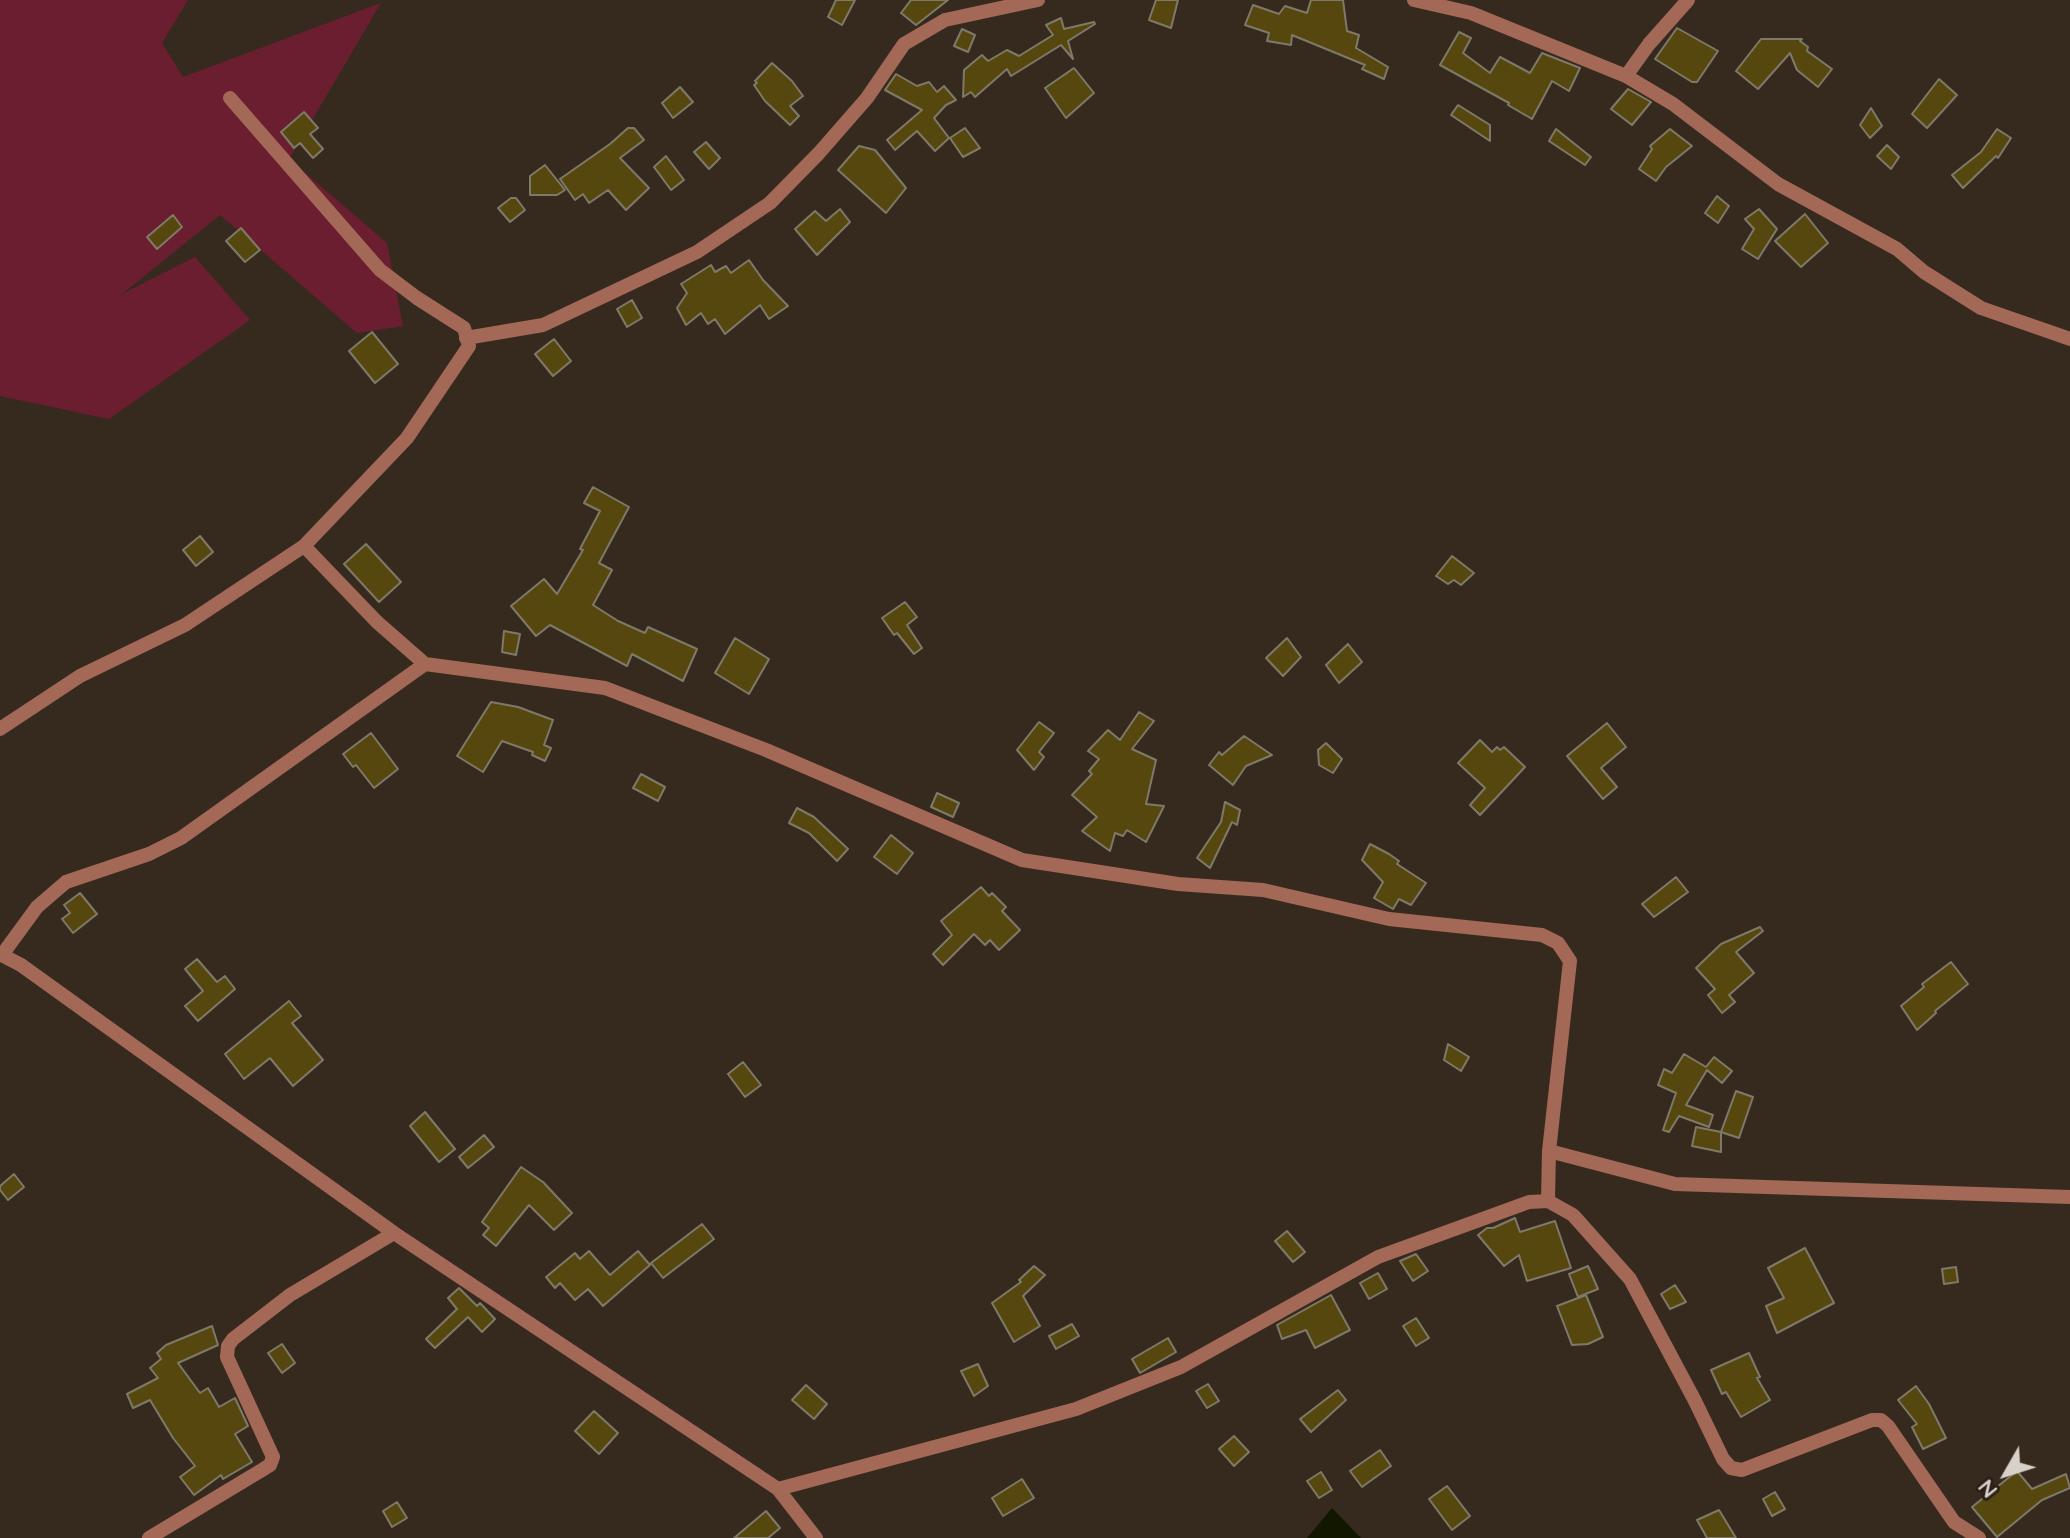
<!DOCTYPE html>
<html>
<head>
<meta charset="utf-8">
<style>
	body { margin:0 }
	#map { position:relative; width:2070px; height:1538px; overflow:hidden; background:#362a1f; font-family:Quicksand,sans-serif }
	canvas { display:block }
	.north { position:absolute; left:1966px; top:1434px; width:80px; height:80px; -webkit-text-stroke:6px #2b2016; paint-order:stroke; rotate:231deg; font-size:22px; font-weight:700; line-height:32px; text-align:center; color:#d8d1ca }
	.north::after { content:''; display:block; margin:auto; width:28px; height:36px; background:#d8d1ca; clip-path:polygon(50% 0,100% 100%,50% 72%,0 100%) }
</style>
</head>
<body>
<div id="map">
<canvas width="2070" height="1538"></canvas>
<div class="north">N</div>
</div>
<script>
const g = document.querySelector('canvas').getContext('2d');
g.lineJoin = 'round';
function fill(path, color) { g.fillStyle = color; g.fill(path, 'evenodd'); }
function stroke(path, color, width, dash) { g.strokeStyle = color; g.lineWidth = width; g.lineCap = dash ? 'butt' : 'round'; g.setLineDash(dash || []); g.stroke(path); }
fill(new Path2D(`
	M0,0H188L162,43L183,77L381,3L289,159L387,243L403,326L357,333L220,215L122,294L195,257L250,320L109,419L0,396Z`), '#6c1e31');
fill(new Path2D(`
	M1332,1508L1361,1538H1307Z`), '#121700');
const building = new Path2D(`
	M836,0H855L842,25L828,17Z
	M911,0H948L916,25L901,13Z
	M1156,0H1178L1171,28L1149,20Z
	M1311,0H1343L1347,31L1359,35L1356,48L1388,67L1384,79L1362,69L1365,65L1292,35L1291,45L1267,41L1269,33L1245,25L1253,5L1279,14L1285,6L1307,13Z
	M1061,18L1064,29L1094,22L1095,24L1068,41L1073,59L1061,45L1011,76L1007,69L975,97L971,92L963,97L964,70L982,55L988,61L1007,50L1019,56L1053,35L1046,25Z
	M1677,28L1718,51L1697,82H1692L1655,59Z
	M962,29L975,35L968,52L954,46Z
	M1459,32L1471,38L1463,53L1490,73L1500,57L1530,73L1542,53L1580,68L1569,91L1552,81L1532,119L1508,105L1509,103L1440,65Z
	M1761,39H1802L1800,41L1808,47L1807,51L1832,69L1818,87L1797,70L1790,53L1758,89L1736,71Z
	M772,63L792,81L803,96L790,106L799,116L790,125L765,101L754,85L757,83L755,81Z
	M1074,68L1094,93L1066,118L1045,88Z
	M896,74L917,86L929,82L937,92L944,86L956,100L946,105L934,118L949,138L935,151L917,131L895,150L887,140L922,110L885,90Z
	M1939,79L1957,95L1927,128L1912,114Z
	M680,87L693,102L673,118L662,103Z
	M1628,89L1651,102L1632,125L1611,109Z
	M1458,105L1490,125V141L1451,115Z
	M1871,108L1882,126L1870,138L1860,125Z
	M304,112L318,128L310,134L323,149L313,158L300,143L294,148L281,132Z
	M628,128H634L644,140L620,158L649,188L626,210L608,190L589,203L583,194L575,200L560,179L610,144Z
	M965,128L980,148L963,157L950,138Z
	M1556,129L1591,157L1585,165L1549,141Z
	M1670,129L1692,146L1666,167L1656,181L1639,169L1652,149L1650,146Z
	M1997,129L2011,138L1998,158L1996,156L1963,188L1952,175L1981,152Z
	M706,142L720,158L709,169L694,152Z
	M1887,145L1899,157L1891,169L1877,156Z
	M859,146L875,150L906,188L886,213L838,170Z
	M666,156L684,180L671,190L654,167Z
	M545,165L565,190L557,195H530V176Z
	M1717,196L1729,206L1718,223L1705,213Z
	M511,198H516L525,210L510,222L498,208Z
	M840,209L850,222L817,255L795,229L815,211L826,221Z
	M1759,209L1777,229L1758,259L1742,249L1754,229L1745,219Z
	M1805,214L1828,243L1801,267L1775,241Z
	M173,215L182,227L157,249L147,237Z
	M241,228L260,250L245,262L226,241Z
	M749,260L763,280L788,306L769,319L760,305L725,334L715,319L708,324L701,313L686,325L677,308L687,293L681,284L711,265L715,272L726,266L731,273Z
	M632,300L642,318L627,327L617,309Z
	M372,332L398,364L375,383L349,351Z
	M554,339L571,361L553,376L535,354Z
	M593,487L629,507L599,563L612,570L593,605L618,621L645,633L648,627L697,649L683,681L632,654L627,666L550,625L536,636L511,606L544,579L557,594L583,550L580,549L600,511L584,503Z
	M200,536L213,552L196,566L183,550Z
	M366,544L401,582L379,602L344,564Z
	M1452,556L1474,573L1461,585L1454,580L1448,584L1436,576Z
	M905,602L917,617L907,625L922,648L914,654L897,633L894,635L882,618Z
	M504,631L520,634L516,655L502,652Z
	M735,638L769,659L749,694L715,673Z
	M1287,638L1301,657L1283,676L1266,658Z
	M1348,644L1362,662L1339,683L1326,665Z
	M491,702L518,707L553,720L544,745L551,748L545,761L532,755L533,752L502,741L483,772L457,756Z
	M1139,712L1154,721L1132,749L1156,760L1146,804L1164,806L1146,842L1127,830L1123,836L1115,833L1110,851L1082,831L1097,817L1072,795L1092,774L1089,771L1099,759L1088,751L1108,730L1120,740Z
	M1039,722L1054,733L1039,752L1044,757L1034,770L1017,750Z
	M1607,723L1626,747L1601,768L1617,787L1603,799L1567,756Z
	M371,733L398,769L374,788L356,765L353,767L343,754Z
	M1244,736L1272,755L1246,766L1233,785L1209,765L1219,752L1222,755Z
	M1480,740L1492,752L1497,747L1500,750L1504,747L1525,767L1480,815L1470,805L1485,788L1458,763Z
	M1326,743L1342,759L1333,773L1319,765L1318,750Z
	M641,774L665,787L658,801L633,788Z
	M937,793L959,803L953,817L931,807Z
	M1225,802L1240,810L1237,825L1232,822L1210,868L1197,858L1221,822Z
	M797,808L814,817L848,849L837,861L809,833L789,823Z
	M891,835L913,853L897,874L874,857Z
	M1370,844L1389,854L1399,861L1397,864L1426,883L1411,905L1399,899L1393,909L1374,898L1383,882L1362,860Z
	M1676,877L1688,892L1654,917L1642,904Z
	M981,887L989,896L992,893L1006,907L1002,911L1020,930L999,950L990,940L985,945L974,934L943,965L933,954L952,935L941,921Z
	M80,893L97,914L73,933L62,919L70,913L64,905Z
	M1760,927L1763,931L1736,952L1754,973L1729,995L1735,1002L1722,1013L1708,995L1715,989L1696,968L1721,944Z
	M197,959L217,982L225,976L235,989L198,1021L185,1006L203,991L185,969Z
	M1951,962L1968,984L1935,1011L1936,1013L1917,1030L1901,1006L1924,987L1922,984Z
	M289,1001L301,1016L292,1023L323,1060L293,1086L270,1058L244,1079L225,1054Z
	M1448,1044L1469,1057L1461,1071L1444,1060Z
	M1684,1054L1706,1067L1714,1057L1732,1071L1722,1083L1707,1070L1686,1105L1713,1115L1709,1127L1679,1116L1669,1132L1663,1130L1676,1093L1658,1085L1664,1069L1672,1073Z
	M743,1062L761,1085L745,1097L728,1074Z
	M1736,1091L1753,1097L1739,1138L1721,1132Z
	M425,1112L455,1149L439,1162L410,1126Z
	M1696,1127L1721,1132V1152L1692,1146Z
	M484,1135L494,1147L468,1168L459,1157Z
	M521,1167L543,1182L572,1213L554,1230L529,1205L496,1246L483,1235L489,1228L482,1222Z
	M14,1174L24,1187L8,1200L0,1190V1186Z
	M1515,1218L1520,1232L1555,1221L1571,1268L1527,1281L1519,1255L1504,1266L1478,1235L1487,1228H1493Z
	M702,1224L714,1239L663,1278L651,1263Z
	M1287,1231L1305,1252L1293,1262L1275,1241Z
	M1805,1248L1834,1303L1777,1333L1766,1306L1784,1298L1768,1268Z
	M589,1251L610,1275L638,1251L650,1265L603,1306L588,1289L575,1300L560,1283L555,1288L546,1277L575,1253L580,1259Z
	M1416,1254L1428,1271L1413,1281L1400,1261Z
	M1034,1266L1045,1275L1023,1296L1040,1326L1014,1342L992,1303L1021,1282L1019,1280Z
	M1588,1266L1598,1289L1578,1297L1569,1274Z
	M1956,1267L1958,1282L1944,1284L1942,1269Z
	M1378,1273L1387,1289L1369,1299L1360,1283Z
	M1675,1285L1686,1302L1670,1309L1661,1294Z
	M459,1288L477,1306L480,1303L495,1319L482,1332L468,1317L435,1348L426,1339L457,1309L448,1298Z
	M1331,1295L1350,1330L1315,1348L1306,1330L1282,1339L1277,1325Z
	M1586,1295L1603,1337L1588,1344L1572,1345L1557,1306Z
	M1416,1318L1429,1338L1416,1346L1403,1326Z
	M1072,1324L1079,1336L1056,1349L1049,1336Z
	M212,1326L218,1345L178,1363L200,1393L208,1388L219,1407L235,1398L248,1426L235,1434L252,1462L223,1479L221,1475L194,1495L180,1477L195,1466L173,1438L150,1400L133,1408L127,1394L158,1378L150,1368L161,1359L157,1353L166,1345Z
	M1168,1338L1176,1352L1140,1373L1132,1359Z
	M282,1344L295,1363L282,1373L268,1353Z
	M1749,1353L1760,1377L1757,1378L1770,1400L1741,1417L1726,1392L1722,1394L1711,1370Z
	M978,1364L988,1386L974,1396L961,1371Z
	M1208,1384L1219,1401L1207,1408L1196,1391Z
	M806,1385L827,1404L814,1419L792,1400Z
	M1916,1386L1929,1404L1946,1438L1923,1449L1912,1427L1917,1424L1898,1400Z
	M1338,1390L1346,1400L1311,1432L1300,1419Z
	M594,1411L618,1433L599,1454L575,1431Z
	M1234,1436L1249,1452L1234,1466L1219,1449Z
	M1380,1450L1391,1466L1362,1487L1350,1471Z
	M2017,1471L2032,1489L2066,1474L2070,1488L2042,1500L1997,1537L1972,1507Z
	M1321,1472L1332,1490L1319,1498L1307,1481Z
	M1022,1479L1034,1498L1003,1516L992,1498Z
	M1447,1486L1470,1516L1452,1530L1429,1499Z
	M1775,1492L1785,1509L1772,1516L1763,1499Z
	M397,1502L407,1518L392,1527L383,1511Z
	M1719,1510L1736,1538H1707L1697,1520Z
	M766,1511L780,1528L768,1538H734Z`);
fill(building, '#56470e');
stroke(building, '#7e7968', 2);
stroke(new Path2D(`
	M1414,0L1471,13L1626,76L1673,104L1778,184L1897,249L1924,272L1981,308L2070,339
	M1626,76L1649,44L1688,0
	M466,338L543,325L697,252L770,203L819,153L867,98L904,44L945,20L1038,0
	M304,546L377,622L425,664L605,688L766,750L1022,860L1178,884L1263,890L1389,919L1542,935L1558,943L1570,961L1549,1151L1548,1201
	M0,729L80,676L185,625L304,546L407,438L469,346L464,328L417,298L380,270L230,98
	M0,954L21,965L394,1233L778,1489L816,1538
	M2,955L37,907L66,882L149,854L181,838L425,664
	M1549,1151L1675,1184L2070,1197
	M778,1489L1076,1409L1181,1367L1378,1257L1529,1202L1548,1201L1573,1215L1630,1279L1695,1401L1723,1459L1731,1468L1742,1470L1872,1420H1881L1888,1426L1954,1522L1979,1538
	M149,1538L262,1470L270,1465L273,1457L227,1357L228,1346L233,1339L290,1295L394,1233`), '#a46856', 14);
</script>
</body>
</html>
